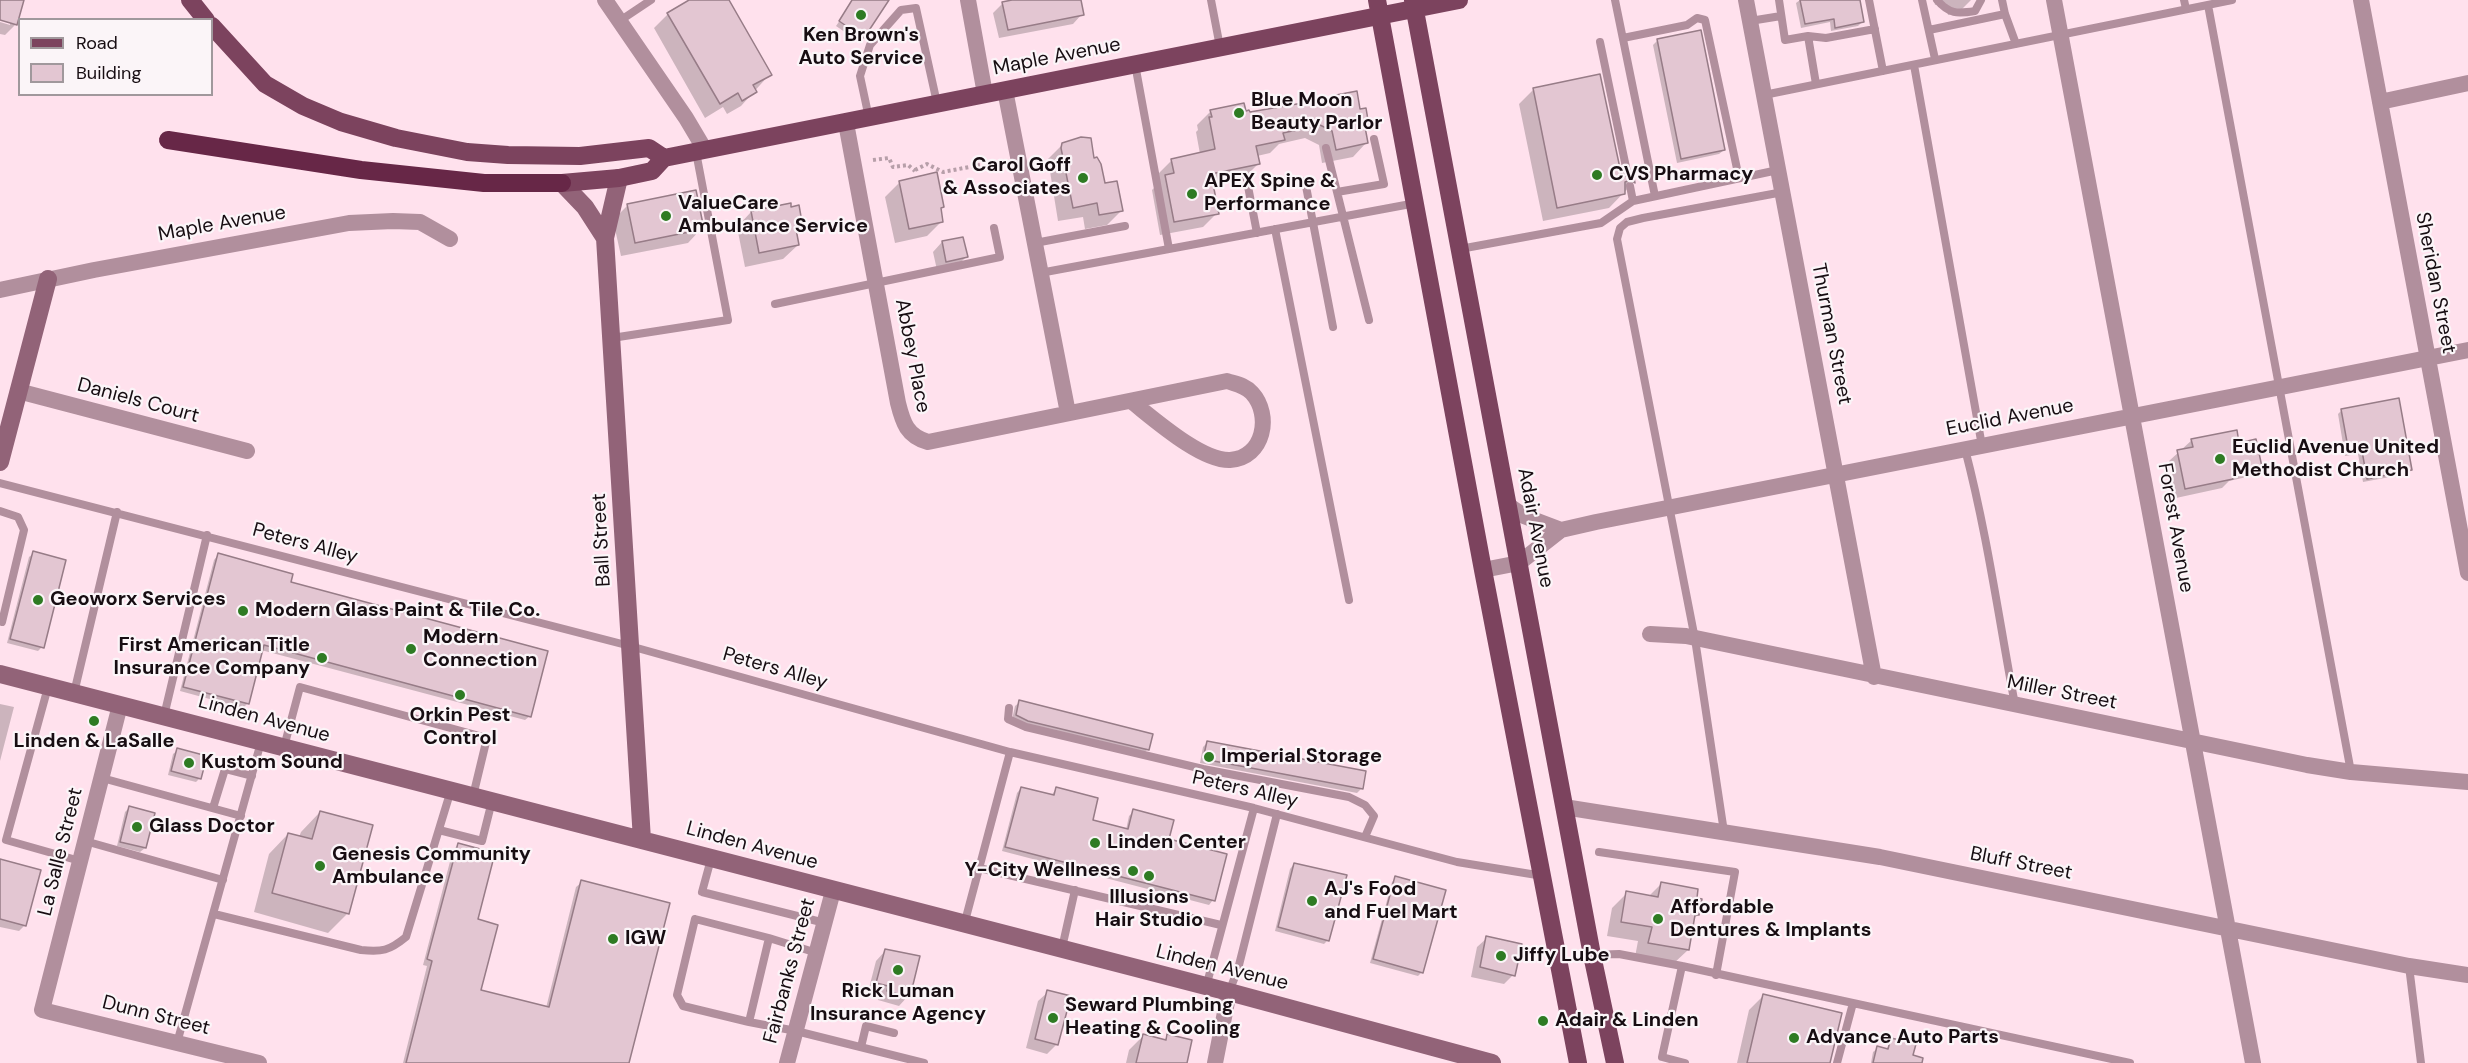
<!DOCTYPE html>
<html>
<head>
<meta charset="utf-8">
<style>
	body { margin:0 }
	#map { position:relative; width:2468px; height:1063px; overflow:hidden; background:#ffe1ed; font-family:"DM Sans",sans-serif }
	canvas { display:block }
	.legend { position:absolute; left:18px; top:18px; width:195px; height:78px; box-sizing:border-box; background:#fbf5f8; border:2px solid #a0989c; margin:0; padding:8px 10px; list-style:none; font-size:18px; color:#170d12 }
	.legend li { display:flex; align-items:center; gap:12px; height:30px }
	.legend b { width:30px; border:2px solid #a0989c }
</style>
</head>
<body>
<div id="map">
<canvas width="2468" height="1063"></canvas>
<ul class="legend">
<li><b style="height:8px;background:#7c435e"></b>Road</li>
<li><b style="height:16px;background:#e3c6d2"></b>Building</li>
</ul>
</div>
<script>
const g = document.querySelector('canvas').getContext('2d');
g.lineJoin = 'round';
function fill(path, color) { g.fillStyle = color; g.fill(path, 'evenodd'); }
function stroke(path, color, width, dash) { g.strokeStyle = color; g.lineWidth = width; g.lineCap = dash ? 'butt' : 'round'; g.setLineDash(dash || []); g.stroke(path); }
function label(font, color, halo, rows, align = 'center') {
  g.font = font + ' "DM Sans",sans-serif'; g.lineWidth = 4.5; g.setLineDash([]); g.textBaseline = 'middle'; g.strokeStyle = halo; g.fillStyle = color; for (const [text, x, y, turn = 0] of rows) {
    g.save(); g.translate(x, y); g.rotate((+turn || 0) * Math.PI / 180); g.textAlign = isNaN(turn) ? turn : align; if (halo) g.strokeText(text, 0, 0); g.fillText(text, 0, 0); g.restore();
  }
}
fill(new Path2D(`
	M0,0H22L16,24L5,35L0,34V22L10,25V22L0,19Z
	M692,0H727L770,74L741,106L727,114L723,107L705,118L654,28L668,14Z
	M854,0H887L858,41L836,26Z
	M1020,0H1079L1082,14L1073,24L999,38L993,13L1003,3Z
	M1800,0H1859L1863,21L1858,26L1831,31L1830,22L1801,28L1796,3Z
	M1934,0H1971L1958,13L1948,15L1946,3L1935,5Z
	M1657,41L1724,150L1719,154L1677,163L1653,45Z
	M1534,89L1619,174L1628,180L1632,176L1634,182L1609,208L1543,221L1519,104Z
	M1332,97L1359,111L1368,126L1364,129L1366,143L1353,157L1322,163L1319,145L1305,138L1279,144L1270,153L1257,156L1258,164L1245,177L1212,184L1217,213L1203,227L1160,235L1152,190L1160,182L1158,174L1172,160L1200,154L1196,132L1198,130L1197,125L1211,111L1248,114L1330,100Z
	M1063,144L1093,159L1103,185L1122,210L1107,225L1085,229L1083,217L1058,221L1048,159Z
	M900,182L939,210L942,221L927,236L895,243L885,197Z
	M628,205L702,228L688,243L621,256L613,220Z
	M751,212L801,228L796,233L798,245L783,259L745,267L737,227Z
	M942,242L966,257L957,266L937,270L933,252Z
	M2342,410L2411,470L2406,474L2363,482L2358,454L2345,456L2338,414Z
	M2192,440L2238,444L2261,467L2251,476L2229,481L2222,488L2176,498L2169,461Z
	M34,553L42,647L38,651L7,643L29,557Z
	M218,555L289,583L530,716L525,720L261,650L248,703L243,708L180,691L214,560Z
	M1020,702L1148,749L1144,753L1012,720L1015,706Z
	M0,704L14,707L0,761Z
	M1207,743L1361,789L1357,793L1200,763L1203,747Z
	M178,750L200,778L196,782L168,775L173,754Z
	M1021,788L1051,796L1056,789L1091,821L1126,830L1129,816L1134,811L1213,900L1209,905L1002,851L1017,793Z
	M129,808L153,814L145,848L140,852L117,846L125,812Z
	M320,812L348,913L328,933L254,912L269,854L288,834L299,837L301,832Z
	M459,844L476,920L479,991L546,1008L576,887L582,882L627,1063H403L427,966L423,965L453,850Z
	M0,861L25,925L19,931L0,927Z
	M1294,864L1328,940L1324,944L1275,931L1290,869Z
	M1396,878L1422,972L1418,976L1370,963L1392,882Z
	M1661,884L1698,915L1693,919L1688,950L1673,964L1635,957L1638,941L1607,936L1612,908L1627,893L1648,897Z
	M1487,938L1513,975L1504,984L1471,977L1477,947Z
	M885,951L908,996L899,1006L878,1000L879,995L868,992L876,961Z
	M1048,992L1057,1044L1047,1054L1026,1048L1038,1001Z
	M1764,995L1829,1063H1737L1749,1010Z
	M1143,1036L1163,1041L1168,1036L1185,1063H1126L1129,1050Z
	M1892,1039L1910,1062L1913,1063H1871L1873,1052L1878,1048L1886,1050Z`), '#0003');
const building = new Path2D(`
	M0,0H24L17,25L0,20Z
	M689,0H729L772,75L753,85L757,92L742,101L738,93L720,104L667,13Z
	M852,0H889L864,38L839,21Z
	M1012,0H1081L1084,15L1008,30L1002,2Z
	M1800,0H1860L1864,22L1835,28L1834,19L1805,24Z
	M1701,30L1725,150L1681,159L1657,39Z
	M1600,74L1621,173L1628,178L1633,173L1635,183L1631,180L1625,182V194L1557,208L1533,88Z
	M1357,91L1360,109L1366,108L1369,126L1365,127L1368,143L1336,150L1332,131L1320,125L1283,133L1285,140L1256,146L1260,164L1211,174L1219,214L1174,222L1165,175L1174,173L1171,159L1215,149L1209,117H1212L1210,110L1244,103L1246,111L1249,110L1250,112L1332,98L1331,96Z
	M1081,137L1091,138L1094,158L1097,157L1101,164L1105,183L1117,181L1123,211L1099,215L1097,203L1073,208L1061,148L1062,143Z
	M937,172L944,207L941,208L943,222L909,229L899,181Z
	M696,190L704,229L635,243L627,204Z
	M791,203V207L799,205L803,228L796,229L799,245L759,253L751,211Z
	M963,237L968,257L946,262L942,241Z
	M2399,398L2412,470L2367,479L2362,451L2349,453L2341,409Z
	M2237,430L2239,443L2256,439L2262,467L2232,474L2233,479L2185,489L2177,450L2193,447L2191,439Z
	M33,551L66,560L44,648L10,639Z
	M218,553L293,574L291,582L548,651L531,717L264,645L249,704L183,687Z
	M1019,700L1153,734L1149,750L1028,721L1016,715Z
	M1207,741L1366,771L1363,789L1203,759Z
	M177,748L207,756L201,779L171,771Z
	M1021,787L1054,795L1056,787L1098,798L1093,820L1128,829L1133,809L1174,820L1169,839L1227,854L1215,901L1005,847Z
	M129,806L155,813L146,848L120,842Z
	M320,811L373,825L349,914L272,893L288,833L312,839Z
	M458,843L495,853L478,919L498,925L481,990L549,1007L581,880L670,903L629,1063H406L432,961L427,959Z
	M0,859L41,870L26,926L0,919Z
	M1294,863L1347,875L1329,941L1278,927Z
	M1395,876L1446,890L1423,973L1373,959Z
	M1661,882L1698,889L1697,898L1702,899L1699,915H1695L1689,950L1648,943L1652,927L1621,922L1626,891L1658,897Z
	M1486,936L1522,944L1515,976L1480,967Z
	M885,949L920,956L910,997L887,991L888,986L876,983Z
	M1047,990L1071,996L1058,1045L1035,1039Z
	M1763,994L1842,1013L1830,1063H1747Z
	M1143,1034L1166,1040L1167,1034L1192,1040L1187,1063H1136Z
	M1891,1038L1916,1044L1913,1055L1923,1058L1922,1063H1873L1877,1046L1888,1049Z`);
fill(building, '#e3c6d2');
stroke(building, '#977c87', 1.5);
stroke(new Path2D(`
	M873,160L889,158L893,167L908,165L915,171
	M915,170L927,164L943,172L980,165`), '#b79fa9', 4, [3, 3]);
stroke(new Path2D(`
	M1211,0L1220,47
	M1615,0L1655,196
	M1779,0L1785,40L1808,36L1826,38L1875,29
	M1869,0L1883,71
	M1922,0L1935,59
	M1937,0C1949,14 1957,14 1975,11L1981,0
	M2002,0L2005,14L2016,44
	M2184,0L2186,9
	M2208,5L2351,772
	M621,20L651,0
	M1750,21L1781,16
	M1929,30L2005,14
	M1808,36L1816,84
	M1623,38L1687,25L1697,18L1705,20L1739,178
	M1600,42L1627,172
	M1135,64L1169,249
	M1914,65L1982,446
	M1764,95L2232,0
	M869,118L860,76L870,45L901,10L916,8L937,103
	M1326,148L1369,320
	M1246,176L1257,233
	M1305,181L1333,327
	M1630,186L1633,201
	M1337,192L1384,184L1374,139
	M1275,229L1349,600
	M1035,243L1125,226
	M1460,249L1601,223L1633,201L1778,170
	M1040,273L1416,203
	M775,304L1000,257L994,228
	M612,338L728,320L696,152
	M1965,449C1987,533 1999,620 2015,705
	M0,483L630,646L1010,752L1254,808L1457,862L1543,876
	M0,511L18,517L24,530L2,622L0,621
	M48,687L6,840L80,861
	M74,693L117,512
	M1009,708L1008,719L1026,727L1203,769L1349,797L1365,805L1374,816L1365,837
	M164,716L207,535
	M284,747L300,687L487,738L473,796
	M102,778L241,816
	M213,808L225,769L252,776
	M439,830L482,841L492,801
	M1724,832L1695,639L1617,239L1620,228L1627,222L1643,218L1783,192
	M85,841L223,880
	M1599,852L1735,872L1716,975
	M711,859L702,892L825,923
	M979,868L1221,925
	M214,914L361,950C382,952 389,951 406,937L451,790
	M695,919L769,938L749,1022L683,1006L677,995Z
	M964,925L1010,752
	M769,938L817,953
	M1062,948L1075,890
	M1592,955L1619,954L1682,966L2130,1063
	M1682,966L1662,1057L1685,1063
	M2409,966L2421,1063
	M1206,987L1254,808
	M1229,992L1238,969L1277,814
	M749,1022L796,1031L924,1063
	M177,1043L261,742
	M861,1047L866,1026L894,1033
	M1837,1063L1853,1003`), '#b18f9d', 8);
stroke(new Path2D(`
	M605,0L686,118L705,150
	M968,0L985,94
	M1746,0L1874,677
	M2054,0C2122,354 2185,709 2253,1063
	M2361,0L2468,573
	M1005,90L1068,413
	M2380,102L2468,83
	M846,123L898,403C903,423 907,436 928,442L1227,381C1236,384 1245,385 1252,393C1272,415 1264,458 1230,460C1201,461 1154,419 1131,401
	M0,290L94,270L349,223L393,221L420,222L450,239
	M18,391L247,451
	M1508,505L1524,516L1561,530
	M1483,570L1519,563L1561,530L1596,522L2468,350
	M1650,634L1686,636L2307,765L2351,772L2468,782
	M120,705L42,1010L259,1063
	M1564,807L1880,857L2409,966L2468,975
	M787,1063L833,891
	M1215,1063L1229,992`), '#b18f9d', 16);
stroke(new Path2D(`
	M619,178L605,238L642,840
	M562,183L585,207L605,238
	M0,462L48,279
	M0,674L1229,992L1492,1063`), '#926378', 18);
stroke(new Path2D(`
	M190,0L206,20
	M1377,0L1483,570L1578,1063
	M1413,0L1592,955L1615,1063
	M212,26L265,84L303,106L341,122L396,138L467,152L508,155L580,156L649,148L664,158
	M664,158L1459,0
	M562,183L619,178L652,171L664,158`), '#7c435e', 18);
stroke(new Path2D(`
	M168,140L361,170L484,183H562`), '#672747', 18);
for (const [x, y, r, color] of [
	[861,15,6,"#2e7b23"],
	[1239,113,6,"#2e7b23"],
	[1597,175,6,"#2e7b23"],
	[1083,178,6,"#2e7b23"],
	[1192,194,6,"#2e7b23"],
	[666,216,6,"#2e7b23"],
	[2220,459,6,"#2e7b23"],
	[38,600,6,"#2e7b23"],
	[243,611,6,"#2e7b23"],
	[411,649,6,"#2e7b23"],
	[322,658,6,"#2e7b23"],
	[460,695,6,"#2e7b23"],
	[94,721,6,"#2e7b23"],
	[1209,757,6,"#2e7b23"],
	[189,763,6,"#2e7b23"],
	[137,827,6,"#2e7b23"],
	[1095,843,6,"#2e7b23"],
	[320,866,6,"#2e7b23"],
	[1133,871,6,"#2e7b23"],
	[1149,876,6,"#2e7b23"],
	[1312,901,6,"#2e7b23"],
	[1658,919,6,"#2e7b23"],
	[613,939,6,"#2e7b23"],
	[1501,956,6,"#2e7b23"],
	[898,970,6,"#2e7b23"],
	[1053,1018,6,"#2e7b23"],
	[1543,1021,6,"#2e7b23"],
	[1794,1038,6,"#2e7b23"]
]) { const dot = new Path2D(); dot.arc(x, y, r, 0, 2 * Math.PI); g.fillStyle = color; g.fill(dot); stroke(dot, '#fbf5f8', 2); }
label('bold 20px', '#170d12', '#fbf5f8', [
	["Ken Brown's",861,36,"center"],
	["Auto Service",861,59,"center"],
	["Blue Moon",1251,101],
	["Beauty Parlor",1251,124],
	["Carol Goff",1071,166,"right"],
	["& Associates",1071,189,"right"],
	["CVS Pharmacy",1609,175],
	["APEX Spine &",1204,182],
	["Performance",1204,205],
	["ValueCare",678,204],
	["Ambulance Service",678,227],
	["Euclid Avenue United",2232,448],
	["Methodist Church",2232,471],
	["Geoworx Services",50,600],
	["Modern Glass Paint & Tile Co.",255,611],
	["Modern",423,638],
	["Connection",423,661],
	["First American Title",310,646,"right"],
	["Insurance Company",310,669,"right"],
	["Orkin Pest",460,716,"center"],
	["Control",460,739,"center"],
	["Linden & LaSalle",94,742,"center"],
	["Imperial Storage",1221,757],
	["Kustom Sound",201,763],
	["Glass Doctor",149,827],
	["Linden Center",1107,843],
	["Genesis Community",332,855],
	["Ambulance",332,878],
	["Y-City Wellness",1121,871,"right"],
	["AJ's Food",1324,890],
	["and Fuel Mart",1324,913],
	["Illusions",1149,898,"center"],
	["Hair Studio",1149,921,"center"],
	["Affordable",1670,908],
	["Dentures & Implants",1670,931],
	["IGW",625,939],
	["Jiffy Lube",1513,956],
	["Rick Luman",898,992,"center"],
	["Insurance Agency",898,1015,"center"],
	["Seward Plumbing",1065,1006],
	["Heating & Cooling",1065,1029],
	["Adair & Linden",1555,1021],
	["Advance Auto Parts",1806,1038]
], 'left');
label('20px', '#170d12', '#fbf5f8', [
	["Maple Avenue",1057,57,-11],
	["Maple Avenue",222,224,-10],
	["Sheridan Street",2435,283,79],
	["Thurman Street",1831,334,79],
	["Abbey Place",912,356,79],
	["Daniels Court",138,401,15],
	["Euclid Avenue",2010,418,-11],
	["Adair Avenue",1535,528,79],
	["Forest Avenue",2175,528,80],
	["Ball Street",602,540,-93],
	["Peters Alley",305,544,15],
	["Peters Alley",775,669,16],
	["Miller Street",2062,693,11],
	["Linden Avenue",264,719,15],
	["Peters Alley",1245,790,13],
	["Linden Avenue",752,846,15],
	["La Salle Street",61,852,-76],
	["Bluff Street",2021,864,11],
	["Linden Avenue",1222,968,14],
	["Fairbanks Street",790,971,-75],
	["Dunn Street",156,1016,14]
]);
</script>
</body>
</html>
